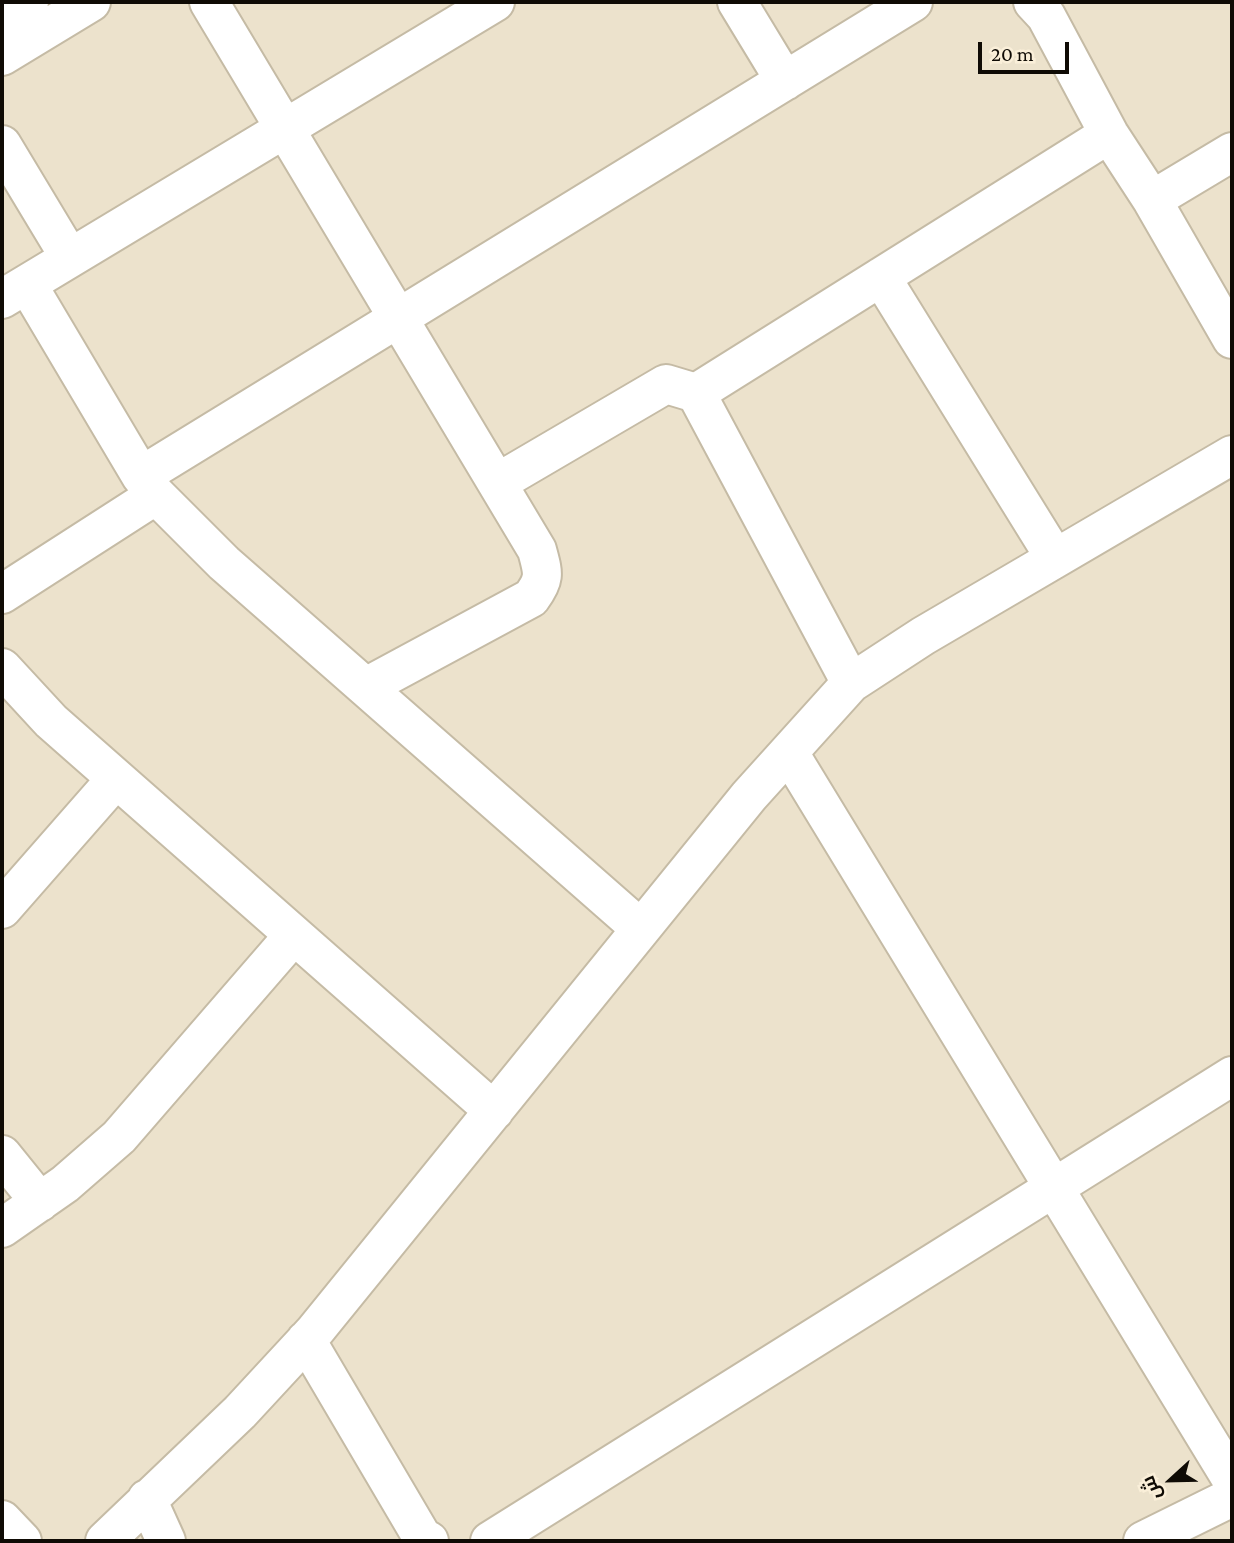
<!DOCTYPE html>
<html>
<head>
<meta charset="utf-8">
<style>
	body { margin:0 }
	#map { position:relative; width:1234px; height:1543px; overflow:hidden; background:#ece2cc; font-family:"Crimson Pro",Cairo,serif }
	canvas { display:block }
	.frame { position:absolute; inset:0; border:4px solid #0f0b05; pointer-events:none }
	.north { position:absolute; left:1136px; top:1445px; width:70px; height:70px; -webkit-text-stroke:5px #faefd9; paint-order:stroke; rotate:248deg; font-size:19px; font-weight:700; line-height:28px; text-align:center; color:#0f0b05 }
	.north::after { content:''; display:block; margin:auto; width:24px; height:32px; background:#0f0b05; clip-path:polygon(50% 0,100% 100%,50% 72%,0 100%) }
	.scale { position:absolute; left:978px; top:42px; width:91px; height:32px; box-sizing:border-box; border:4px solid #0f0b05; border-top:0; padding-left:9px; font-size:21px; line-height:24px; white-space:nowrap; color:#0f0b05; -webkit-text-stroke:5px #faefd9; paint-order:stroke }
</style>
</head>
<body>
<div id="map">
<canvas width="1234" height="1543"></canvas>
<div class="frame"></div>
<div class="north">ش</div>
<div class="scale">20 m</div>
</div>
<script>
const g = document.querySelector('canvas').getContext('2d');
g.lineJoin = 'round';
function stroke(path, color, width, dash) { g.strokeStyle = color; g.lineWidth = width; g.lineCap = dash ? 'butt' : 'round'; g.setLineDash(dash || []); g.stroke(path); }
const minor = new Path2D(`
	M209,2L537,550C543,573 546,578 531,598L366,687
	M737,2L785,81
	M1033,2L1046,16L1109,134L1152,200L1232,339
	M2,18L29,2
	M2,56L91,2
	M2,145L70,258
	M1152,200L1232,152
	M881,277L1055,558
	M27,284L141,476L156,495L224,563L641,929
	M2,299L495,2
	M141,476L913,2
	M497,483L666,384L696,393
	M2,594L156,495
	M2,668L51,721L494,1111
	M851,683L696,393L1109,134
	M789,753L1232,1480
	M2,909L116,779
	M2,1155L40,1202
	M2,1228L65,1184L119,1137L294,935
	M306,1340L422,1537L429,1541
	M147,1499L166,1541
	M2,1520L22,1541
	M105,1541L240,1412L314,1332L749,796L851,683L923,636L1232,455
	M490,1541L1232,1076
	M1143,1541L1232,1497`);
stroke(minor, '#c5bba5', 42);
stroke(minor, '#fff', 38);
</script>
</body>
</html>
